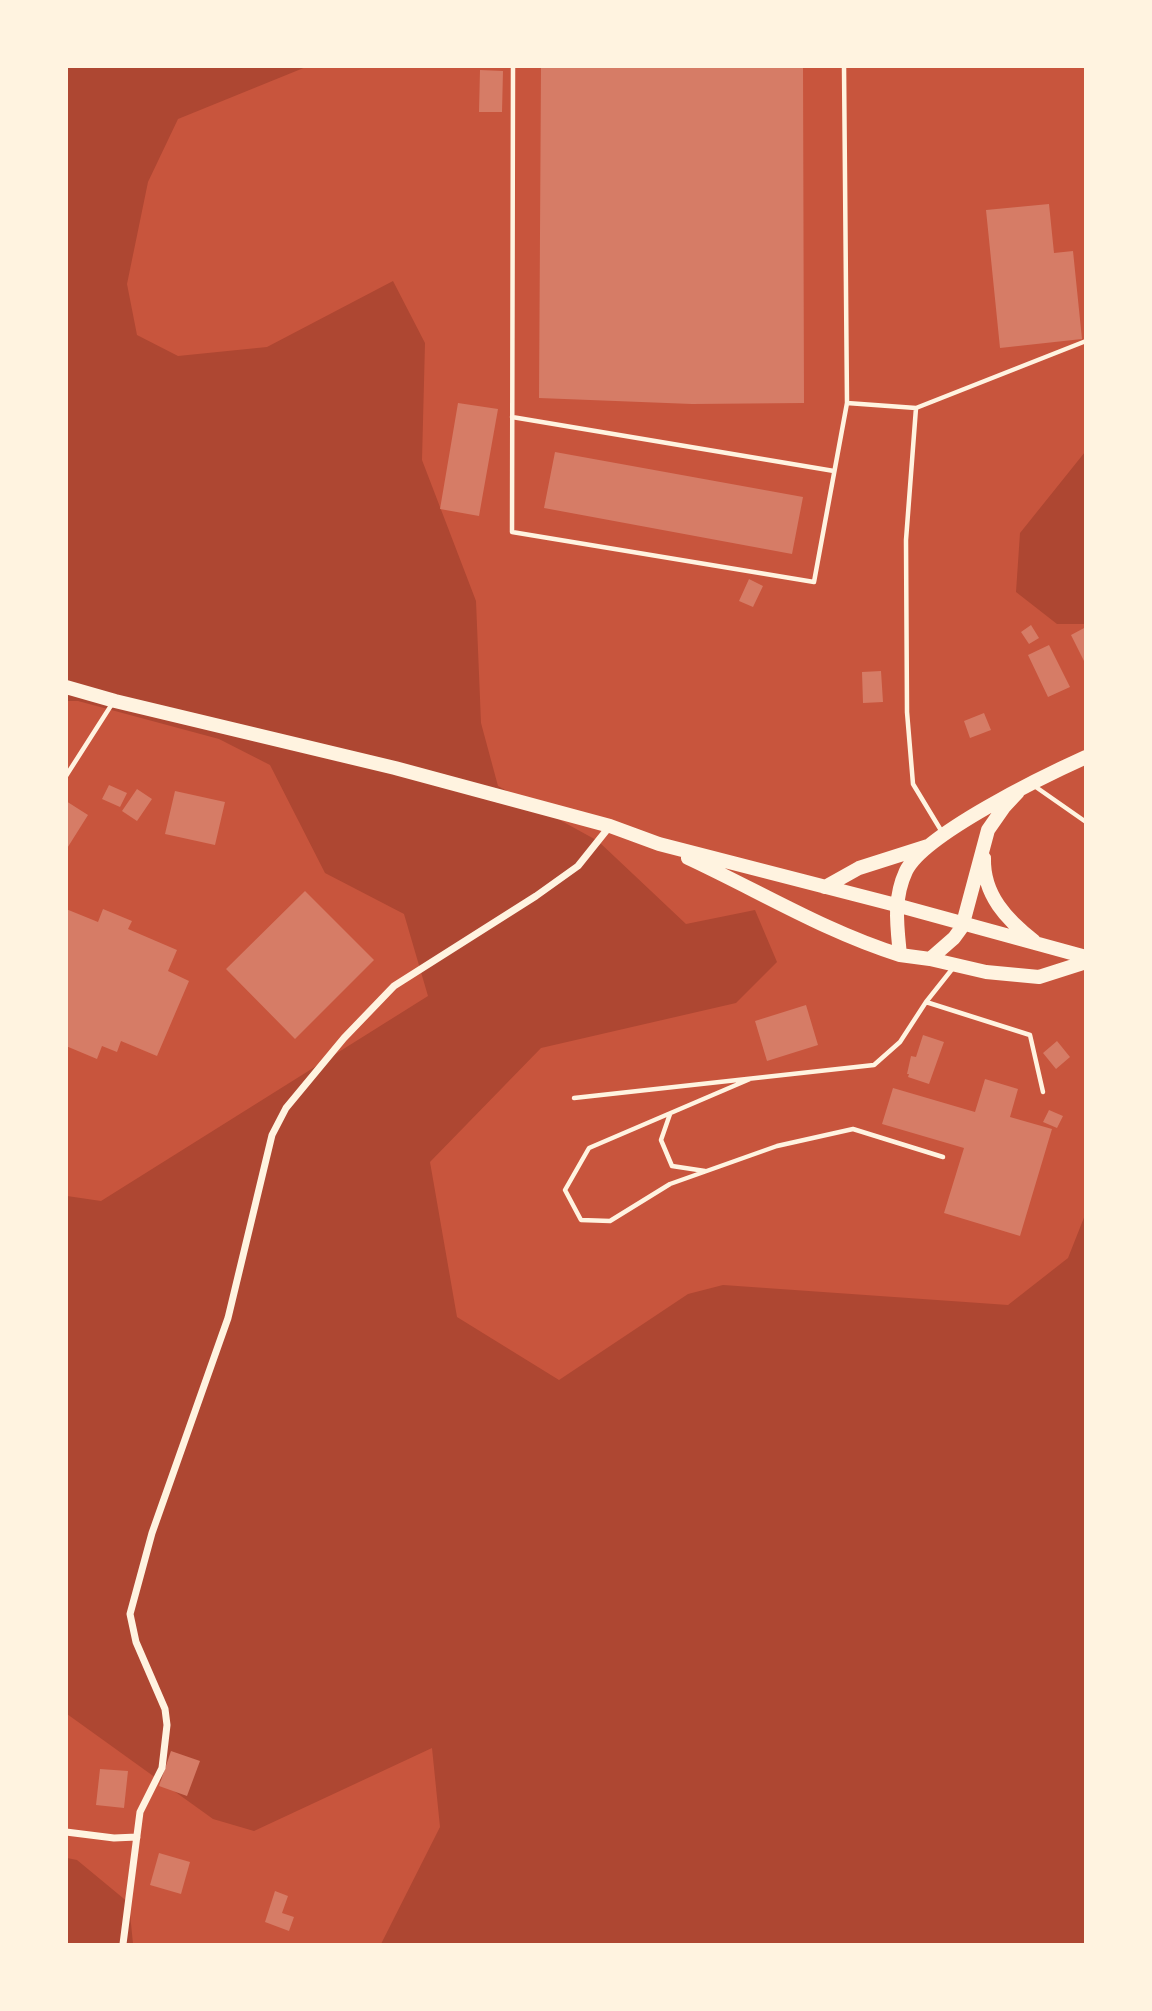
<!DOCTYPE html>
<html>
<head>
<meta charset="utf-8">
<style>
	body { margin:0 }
	#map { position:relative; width:1152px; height:2011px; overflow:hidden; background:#c8553d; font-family:"Sofia Sans Condensed",sans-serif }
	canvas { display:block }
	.frame { position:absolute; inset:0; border:68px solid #fff3e0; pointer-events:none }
</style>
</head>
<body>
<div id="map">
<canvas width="1152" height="2011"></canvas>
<div class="frame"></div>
</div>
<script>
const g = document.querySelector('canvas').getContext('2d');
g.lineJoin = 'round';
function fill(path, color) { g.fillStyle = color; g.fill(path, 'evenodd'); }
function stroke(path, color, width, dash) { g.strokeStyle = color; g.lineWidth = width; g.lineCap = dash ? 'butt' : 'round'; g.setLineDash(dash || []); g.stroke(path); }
fill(new Path2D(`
	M66,67H306L178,119L148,182L127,284L137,335L178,356L267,347L393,281L425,343L422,460L476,601L481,723L498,786L598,841L686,924L755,910L777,962L736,1003L541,1048L430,1162L457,1317L559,1380L688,1294L723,1285L1008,1305L1068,1258L1085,1215V1944H381L440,1827L432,1748L254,1831L213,1819L67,1714V1196L101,1201L428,996L404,914L325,873L270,765L219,739L78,701H67Z
	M1085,452V624H1057L1016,592L1020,533Z
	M67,1858L77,1860L129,1903L133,1944H67Z`), '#ae4732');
fill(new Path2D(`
	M541,66H803L804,403L692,404L539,398Z
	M480,70L503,71L502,112H479Z
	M1049,204L1054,253L1073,251L1082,339L1000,348L986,210Z
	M458,403L498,409L479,516L440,509Z
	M555,452L803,497L792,554L544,508Z
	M749,579L763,586L753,607L739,601Z
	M1031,625L1039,638L1029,644L1021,632Z
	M1086,627V665L1071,635Z
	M1049,645L1070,687L1048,697L1028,655Z
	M881,671L883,702L863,703L862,672Z
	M984,713L991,730L970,738L964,721Z
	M109,785L127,793L120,807L102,799Z
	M137,789L152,799L137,821L122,811Z
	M175,791L225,802L215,845L165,834Z
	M66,801L88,815L66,850Z
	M305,891L374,960L295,1039L226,969Z
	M66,909L98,922L103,909L132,921L128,929L177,950L168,971L189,981L157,1056L121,1041L117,1052L102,1046L97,1059L66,1046Z
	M806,1005L818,1045L767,1061L755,1021Z
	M923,1035L944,1042L929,1084L908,1077L909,1074H907L911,1056L916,1057Z
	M1057,1041L1070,1057L1056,1069L1043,1053Z
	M985,1079L1018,1089L1010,1117L1052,1129L1020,1236L944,1213L964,1148L882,1124L893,1088L975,1112Z
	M1049,1110L1063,1116L1057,1128L1043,1122Z
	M171,1751L200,1761L187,1796L159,1786Z
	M100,1769L128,1771L124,1808L96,1805Z
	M159,1853L190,1862L181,1894L150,1885Z
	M275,1891L288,1896L282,1913L294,1917L289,1931L265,1922Z`), '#d67c66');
stroke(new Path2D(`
	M513,66L512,532L814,582L847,403L844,66
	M847,403L916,408L1086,341
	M916,408L906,540L907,712L913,784L942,832
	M512,417L834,471
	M66,776L112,704
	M1033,785L1086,822
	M926,1002L1030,1035L1043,1092
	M750,1079L589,1148L565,1190L581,1220L610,1221L670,1184L777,1146L853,1129L943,1157
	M574,1098L874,1065L900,1042L926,1002L953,968
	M670,1114L661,1140L672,1166L705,1171`), '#fff3e0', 4.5);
stroke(new Path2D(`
	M66,1832L114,1838L137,1837
	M123,1944L140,1812L162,1768L167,1725L165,1709L136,1642L130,1614L152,1533L228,1318L272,1135L286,1108L344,1038L394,986L536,896L578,866L610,826`), '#fff3e0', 7);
stroke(new Path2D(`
	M66,687L115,701L395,768L610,826L659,844L896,905L1086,957
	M1018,792L1004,807L988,830L962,927L954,938L930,959L900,955C897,925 893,899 906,871C924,834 1046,775 1086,757
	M688,858C759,891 826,932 900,955
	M984,858C983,895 1007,920 1034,941
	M825,887L859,868L928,846
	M930,959L986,972L1039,977L1086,962`), '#fff3e0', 14);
</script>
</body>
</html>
